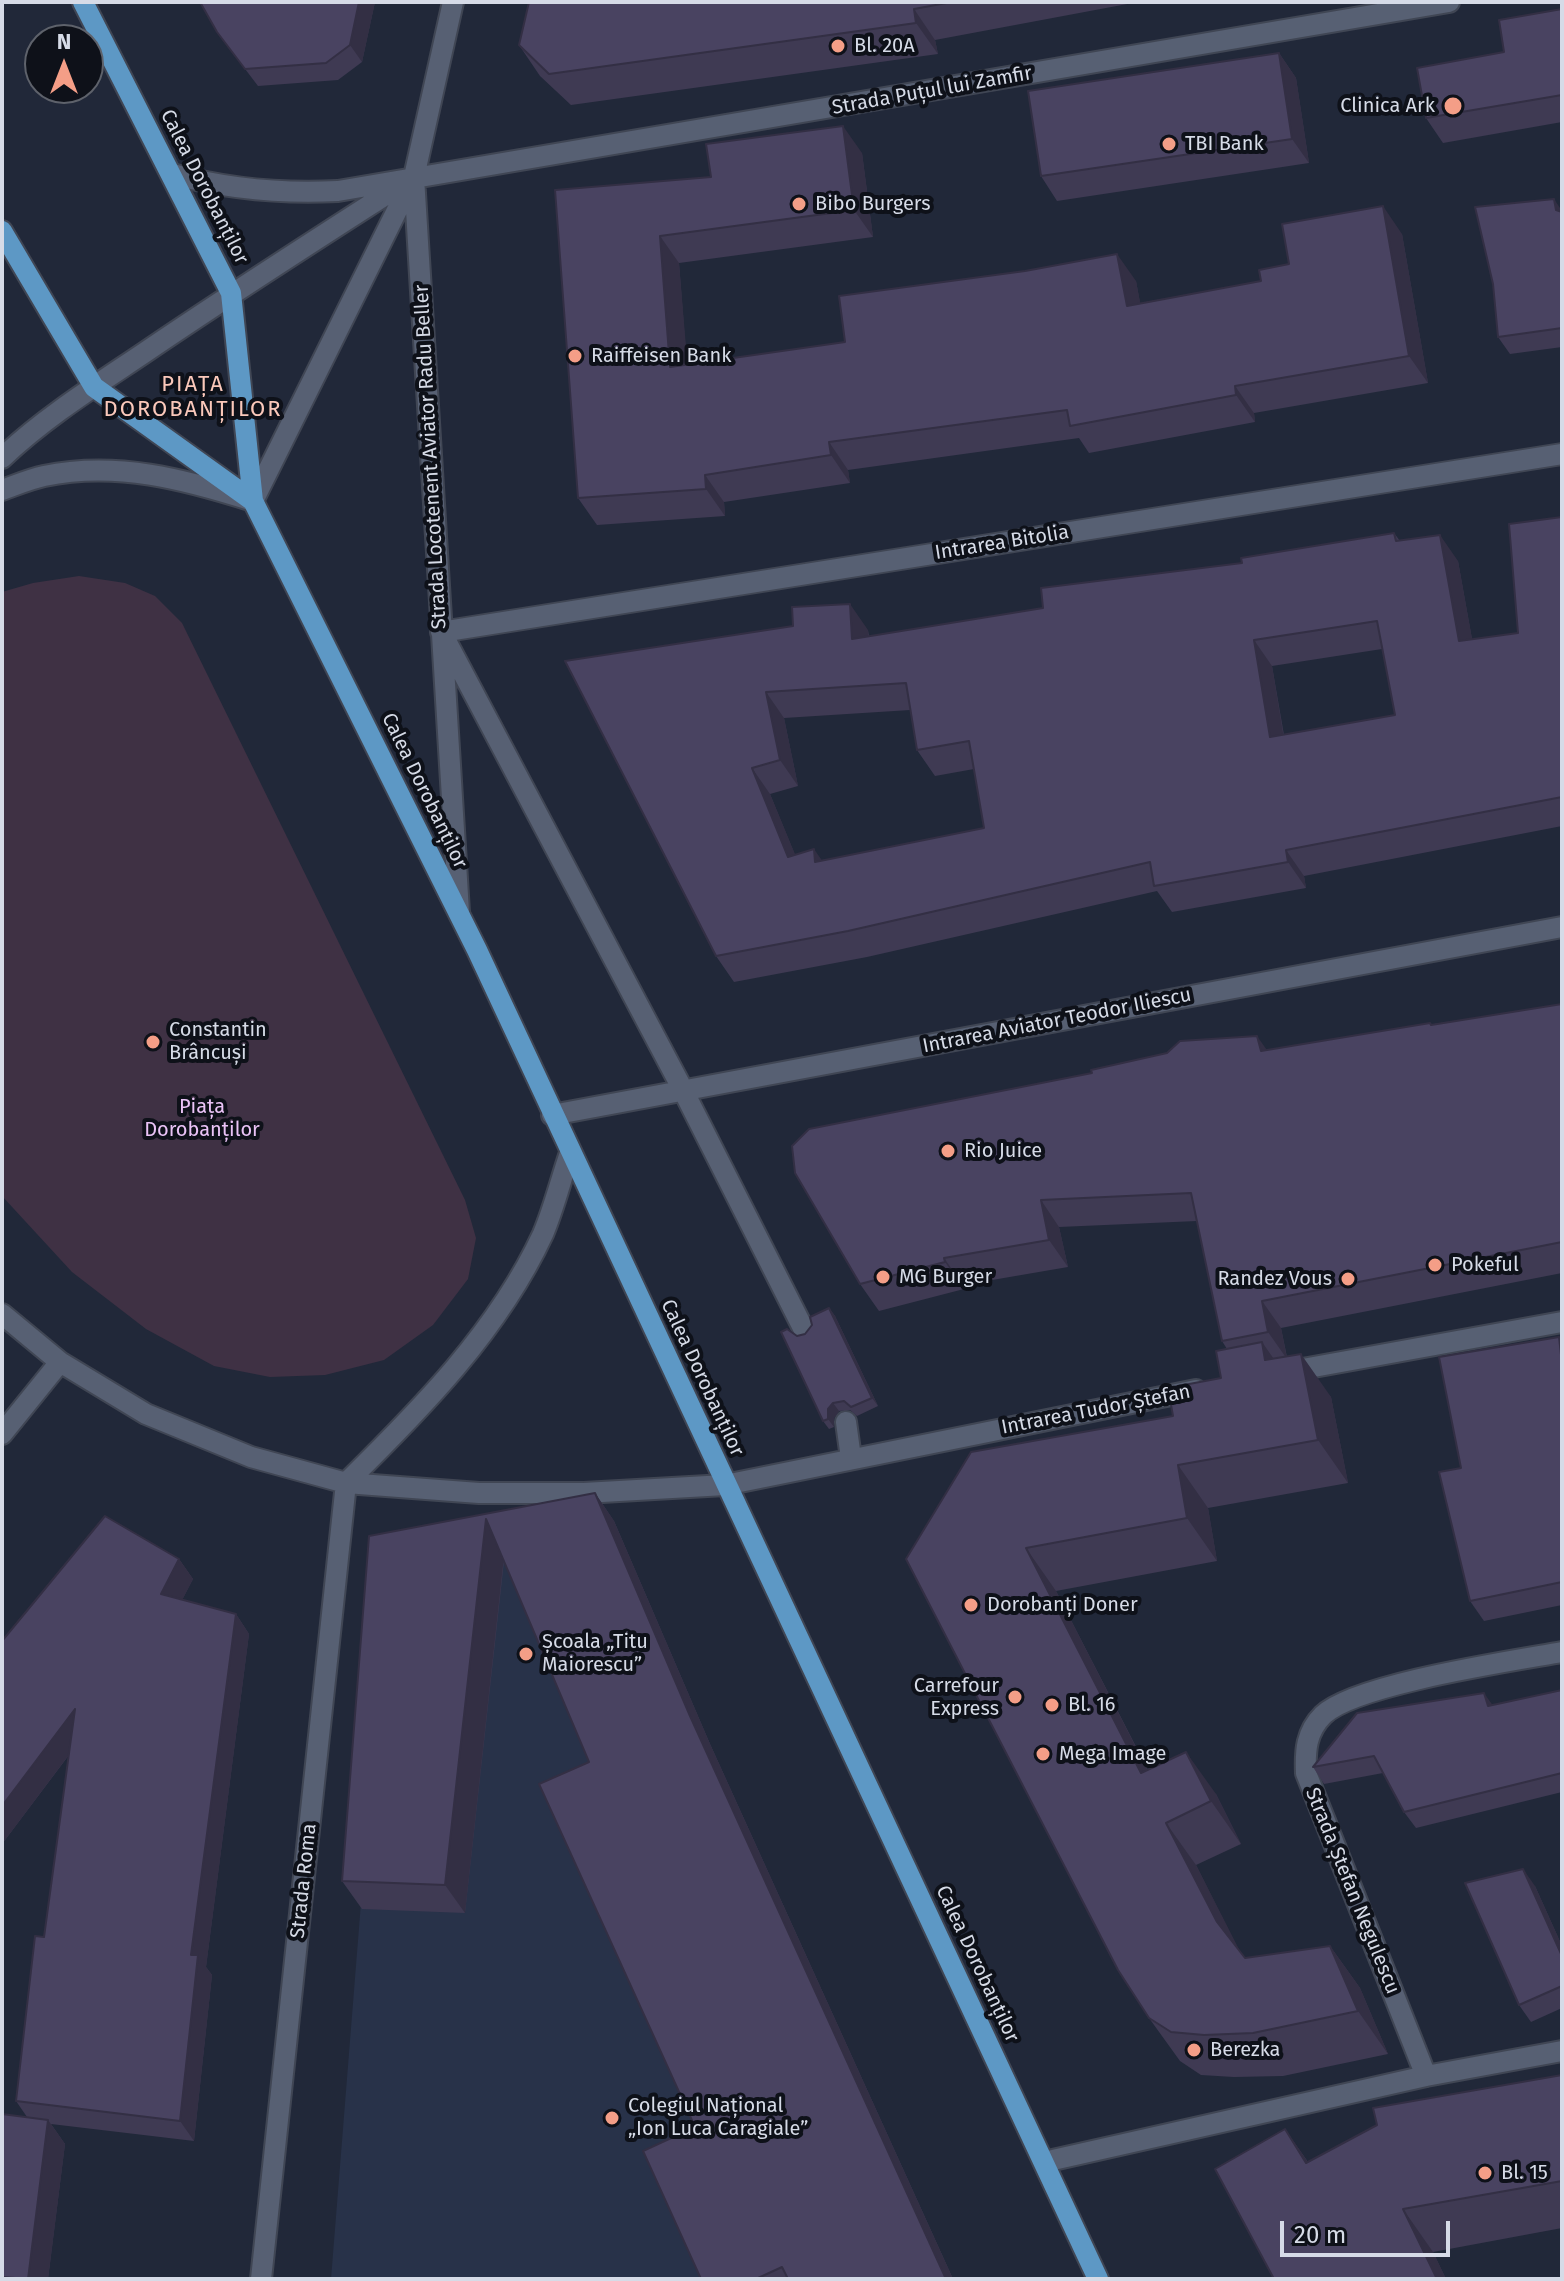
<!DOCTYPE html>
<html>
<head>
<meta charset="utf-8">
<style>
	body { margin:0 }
	#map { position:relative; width:1564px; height:2281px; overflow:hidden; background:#212839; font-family:"Fira Sans",sans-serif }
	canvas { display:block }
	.frame { position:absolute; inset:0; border:4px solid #d6dbe7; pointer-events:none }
	.north { position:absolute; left:24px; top:24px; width:80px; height:80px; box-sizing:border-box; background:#0e1119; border:2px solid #5e626b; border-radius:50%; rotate:0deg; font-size:22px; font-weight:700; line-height:32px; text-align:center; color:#d6dbe7 }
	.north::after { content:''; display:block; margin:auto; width:28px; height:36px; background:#f49e87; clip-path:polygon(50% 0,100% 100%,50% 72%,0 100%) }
	.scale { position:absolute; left:1280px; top:2221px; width:170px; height:36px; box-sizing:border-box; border:4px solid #d6dbe7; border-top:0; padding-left:10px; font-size:24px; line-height:28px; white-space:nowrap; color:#d6dbe7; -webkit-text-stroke:6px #0e1119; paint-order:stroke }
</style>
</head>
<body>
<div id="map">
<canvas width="1564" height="2281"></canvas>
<div class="frame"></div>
<div class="north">N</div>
<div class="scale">20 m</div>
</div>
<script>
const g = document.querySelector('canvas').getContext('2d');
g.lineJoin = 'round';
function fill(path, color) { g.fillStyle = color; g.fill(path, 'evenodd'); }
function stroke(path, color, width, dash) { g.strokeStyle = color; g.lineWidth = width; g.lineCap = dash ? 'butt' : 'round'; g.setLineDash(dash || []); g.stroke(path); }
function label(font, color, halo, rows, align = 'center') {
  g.font = font + ' "Fira Sans",sans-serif'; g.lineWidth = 8; g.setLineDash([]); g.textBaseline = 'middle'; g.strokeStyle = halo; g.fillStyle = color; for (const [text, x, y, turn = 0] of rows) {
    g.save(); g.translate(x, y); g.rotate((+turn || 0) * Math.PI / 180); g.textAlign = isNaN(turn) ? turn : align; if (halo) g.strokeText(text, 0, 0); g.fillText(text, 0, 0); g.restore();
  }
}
fill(new Path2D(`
	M614,1521L710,1744L953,2279H331L388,1564Z`), '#283249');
fill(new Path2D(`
	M79,576L125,583L155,596L182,623L465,1200L476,1238L468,1279L433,1325L384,1360L325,1375L270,1377L214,1366L146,1329L72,1272L2,1196V592L33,583Z`), '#3f3144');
const minor = new Path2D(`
	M453,2L414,177L459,912
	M172,174C227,189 280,194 338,191L1449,2
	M2,458C44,418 95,386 144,353C229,295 317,239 404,183
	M2,490C16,485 30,479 44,476C116,461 184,479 253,501L412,180
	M441,632L1562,454
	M445,639L683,1090L805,1332
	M552,1115L1562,927
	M2,1314L60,1362L146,1414L251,1457L346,1483L479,1493H584L725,1485L1196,1390
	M1286,1372L1562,1322
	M846,1422L851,1458
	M2,1434L60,1362
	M346,1483C421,1409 498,1331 543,1234C554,1208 561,1179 570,1153
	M1426,2076L1306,1773C1305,1751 1306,1732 1323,1715C1355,1684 1512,1661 1562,1652
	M1044,2162L1426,2076L1562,2051
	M261,2279L346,1483`);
const major = new Path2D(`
	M83,2L231,293L253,501L477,950L1098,2279
	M2,231L94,387L253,501`);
stroke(minor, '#404654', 24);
stroke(major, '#404654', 24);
stroke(minor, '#576073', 20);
stroke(major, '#5d98c5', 20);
fill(new Path2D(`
	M200,2H375L362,62L338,80L258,86L217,32Z
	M529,2H1138L935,40L938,54L571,105L540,76L519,45Z
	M1562,9V122L1443,143L1426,118L1504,52Z
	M1279,53L1296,78L1309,163L1057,201L1041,176Z
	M862,153L873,237L679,263L687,365L845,342L1136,281L1140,303L1261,281L1289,264L1402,234L1428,383L1254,413L1255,422L1089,453L1079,438L848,470L850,483L724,502L725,516L597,525L578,498L555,190L711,177Z
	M1562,211V347L1510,354L1498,337Z
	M1562,517V826L1304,876L1306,888L1172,912L1157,891L867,957L734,982L716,956L565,661L793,626L868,630L869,636L1043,608L1242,563L1394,533L1400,541L1458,561L1472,639L1518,633ZM1382,649L1395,715L1284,735L1272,666ZM910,710L917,750L935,776L974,769L984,828L822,861L795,855L770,794L798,786L784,718Z
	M1562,1004V1273L1281,1328L1287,1357L1331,1397L1348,1483L1208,1508L1217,1561L1056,1591L1148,1770L1216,1794L1241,1844L1196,1865L1239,1951L1245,1958L1330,1946L1360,1988L1388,2054L1283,2076L1234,2077L1201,2075L1180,2061L1149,2018L906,1559L1173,1416L1221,1378L1227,1349L1222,1341L1197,1221L1059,1227L1068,1267L963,1285L964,1289L879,1311L860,1284L1267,1050Z
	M829,1308L835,1316L878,1406L857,1416L850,1410L839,1411L834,1418V1427L829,1429L823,1421L797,1336L805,1334Z
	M1562,1341V1605L1484,1621L1470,1601L1461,1468Z
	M595,1493L614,1521L710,1744L953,2279H701L695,2127L589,1762L504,1561L465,1913L362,1909L342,1881L369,1536Z
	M179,1559L193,1579L182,1600L236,1614L249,1634L206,1967L212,1975L194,2141L51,2124L65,2144L48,2279H2V2114L27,2117L16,2101L44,1937L69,1755L2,1844V1641Z
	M1562,1690V1792L1416,1828L1404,1812L1383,1773L1324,1784L1313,1767L1493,1705Z
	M1535,1886L1562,1946V2008L1531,2022L1519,2005Z
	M1562,2075V2228L1433,2252L1446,2279H1274L1285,2129L1308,2162Z`), '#3f3a53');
fill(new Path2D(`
	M359,2H375L362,62L350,45Z
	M914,9L935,40L938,54L916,23Z
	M1279,53L1296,78L1309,163L1292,139Z
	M843,126L862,153L873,237L854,210Z
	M1554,199L1562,211V219L1556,210Z
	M1383,206L1402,234L1428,383L1409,356Z
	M660,236L679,263L690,395L670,367Z
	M1117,254L1136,281L1146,333L1127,306Z
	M1235,386L1254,413L1255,422L1236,395Z
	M829,442L848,470L850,483L831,455Z
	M705,475L724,502L725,516L706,489Z
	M1440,535L1458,561L1477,667L1459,641Z
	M850,604L868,630L870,665L852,639Z
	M1254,640L1272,666L1288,763L1270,737Z
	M766,692L784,718L798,786L780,760Z
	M752,768L770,794L807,883L788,857Z
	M814,849L832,875L815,862Z
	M1286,850L1304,876L1306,888L1288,862Z
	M1257,1036L1276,1063L1261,1051Z
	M1041,1200L1059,1227L1068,1267L1049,1240Z
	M944,1258L963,1285L964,1289L945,1262Z
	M1262,1301L1281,1328L1287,1359L1268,1332Z
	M829,1308L835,1316L878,1406L872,1398Z
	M1262,1342L1292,1385L1265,1360Z
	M1301,1354L1331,1397L1348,1483L1318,1440Z
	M833,1403L839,1411L834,1418V1427L828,1419V1409Z
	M1178,1465L1208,1508L1217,1561L1187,1518Z
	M595,1493L614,1521L710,1744L953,2279H946L690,1716Z
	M486,1519L505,1547L465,1913L445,1885Z
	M1026,1548L1056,1591L1171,1816L1141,1773Z
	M179,1559L193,1579L175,1614L161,1594Z
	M236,1614L249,1634L206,1967L212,1975L194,2141L180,2121L191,1955Z
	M1484,1693L1496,1710L1488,1706Z
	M75,1709L89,1728L2,1844V1806Z
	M1186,1752L1216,1794L1241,1844L1211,1801Z
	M1166,1823L1196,1865L1247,1965L1217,1922Z
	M1523,1869L1535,1886L1562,1946V1956Z
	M1330,1946L1360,1988L1388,2054L1358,2011Z
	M48,2120L65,2144L48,2279H28Z
	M1285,2129L1314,2171L1306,2163Z
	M1403,2209L1433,2252L1446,2279H1437Z`), '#332f44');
const building = new Path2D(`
	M200,2H359L350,45L326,63L245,69L217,32Z
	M529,2H952L914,9L916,23L549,74L519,45Z
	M1562,9V95L1426,118L1417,68L1504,52L1499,20Z
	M1279,53L1292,139L1041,176L1028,91Z
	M843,126L854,210L660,236L670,367L845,342L839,296L1025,271L1117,254L1127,306L1261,281L1259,270L1289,264L1282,224L1383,206L1409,356L1235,386L1236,395L1070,426L1067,410L829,442L831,455L705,475L706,489L578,498L555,190L711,177L706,144Z
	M1554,199L1556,210L1562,212V328L1498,337L1493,284L1475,207Z
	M1562,517V797L1286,850L1288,862L1154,886L1150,862L848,931L716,956L565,661L793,626L792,607L850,604L852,639L1043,608L1041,588L1242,563L1241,558L1394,533L1396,541L1440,535L1459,641L1518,633L1509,524ZM1377,621L1395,715L1270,737L1254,640ZM906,683L917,750L969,741L984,828L815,862L814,849L788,857L752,768L780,760L766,692Z
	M1562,1004V1242L1262,1301L1268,1332L1222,1341L1191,1193L1041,1200L1049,1240L944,1258L945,1262L860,1284L795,1173L792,1146L809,1129L1092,1073L1091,1070L1167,1053L1180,1041L1257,1036L1261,1051L1430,1023L1431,1025Z
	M829,1308L872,1398L851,1407L844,1401L833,1403L828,1409V1419L823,1421L781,1332L787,1329L797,1336L805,1334L812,1325L810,1317Z
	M1559,1337L1562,1364V1582L1470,1601L1439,1472L1461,1468L1439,1357Z
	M1262,1342L1265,1360L1301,1354L1318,1440L1178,1465L1187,1518L1026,1548L1141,1773L1186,1752L1211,1801L1166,1823L1217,1922L1245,1958L1330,1946L1358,2011L1253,2033L1204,2035L1171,2032L1149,2018L1118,1970L906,1559L971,1452L1173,1416L1168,1388L1221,1378L1216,1351Z
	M595,1493L690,1716L946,2279H788L782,2267L756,2279H701L643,2151L695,2127L539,1784L589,1762L486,1519L445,1885L342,1881L369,1536Z
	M105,1516L179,1559L161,1594L236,1614L191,1955H198L180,2121L16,2101L35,1936L44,1937L75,1709L2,1806V1641Z
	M1562,1690V1773L1404,1812L1374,1756L1313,1767L1357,1713L1484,1693L1488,1706Z
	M1523,1869L1562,1956V1986L1519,2005L1465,1883Z
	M1562,2075V2181L1403,2209L1437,2279H1274L1215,2169L1285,2129L1306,2163L1377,2125L1373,2108Z
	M2,2114L48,2120L28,2279L2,2277Z`);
fill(building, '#494361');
stroke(building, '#332f44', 2);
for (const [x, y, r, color] of [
	[838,46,8,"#f49e87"],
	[1453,106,10,"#f49e87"],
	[1169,144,8,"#f49e87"],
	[799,204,8,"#f49e87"],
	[575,356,8,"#f49e87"],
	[153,1042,8,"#f49e87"],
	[948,1151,8,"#f49e87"],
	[1435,1265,8,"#f49e87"],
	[883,1277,8,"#f49e87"],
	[1348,1279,8,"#f49e87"],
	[971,1605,8,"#f49e87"],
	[526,1654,8,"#f49e87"],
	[1015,1697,8,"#f49e87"],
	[1052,1705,8,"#f49e87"],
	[1043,1754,8,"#f49e87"],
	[1194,2050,8,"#f49e87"],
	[612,2118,8,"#f49e87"],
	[1485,2173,8,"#f49e87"]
]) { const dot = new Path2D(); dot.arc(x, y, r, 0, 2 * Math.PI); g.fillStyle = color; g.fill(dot); stroke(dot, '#0e1119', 3); }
label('20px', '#d6dbe7', '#0e1119', [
	["Bl. 20A",854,46],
	["Clinica Ark",1435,106,"right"],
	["TBI Bank",1185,144],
	["Bibo Burgers",815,204],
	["Raiffeisen Bank",591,356],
	["Constantin",169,1030],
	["Brâncuși",169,1053],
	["Rio Juice",964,1151],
	["Pokeful",1451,1265],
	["MG Burger",899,1277],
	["Randez Vous",1332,1279,"right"],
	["Dorobanți Doner",987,1605],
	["Școala „Titu",542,1642],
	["Maiorescu”",542,1665],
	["Carrefour",999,1686,"right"],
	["Express",999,1709,"right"],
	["Bl. 16",1068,1705],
	["Mega Image",1059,1754],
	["Berezka",1210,2050],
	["Colegiul Național",628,2106],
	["„Ion Luca Caragiale”",628,2129],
	["Bl. 15",1501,2173]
], 'left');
label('20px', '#d6dbe7', '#0e1119', [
	["Strada Puțul lui Zamfir",932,91,-10],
	["Calea Dorobanților",204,187,63],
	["Strada Locotenent Aviator Radu Beller",431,457,-93],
	["Intrarea Bitolia",1002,543,-9],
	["Calea Dorobanților",424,791,64],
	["Intrarea Aviator Teodor Iliescu",1057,1021,-11],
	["Calea Dorobanților",702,1378,65],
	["Intrarea Tudor Ștefan",1096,1410,-11],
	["Strada Roma",304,1881,-84],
	["Strada Ștefan Negulescu",1352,1891,68],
	["Calea Dorobanților",977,1964,65]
]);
label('20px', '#eac3f6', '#0e1119', [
	["Piața",202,1107],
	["Dorobanților",202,1130]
]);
g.letterSpacing = '2px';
label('22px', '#fac8ba', '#0e1119', [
	["PIAȚA",193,385],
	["DOROBANȚILOR",193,410]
]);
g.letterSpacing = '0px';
</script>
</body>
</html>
